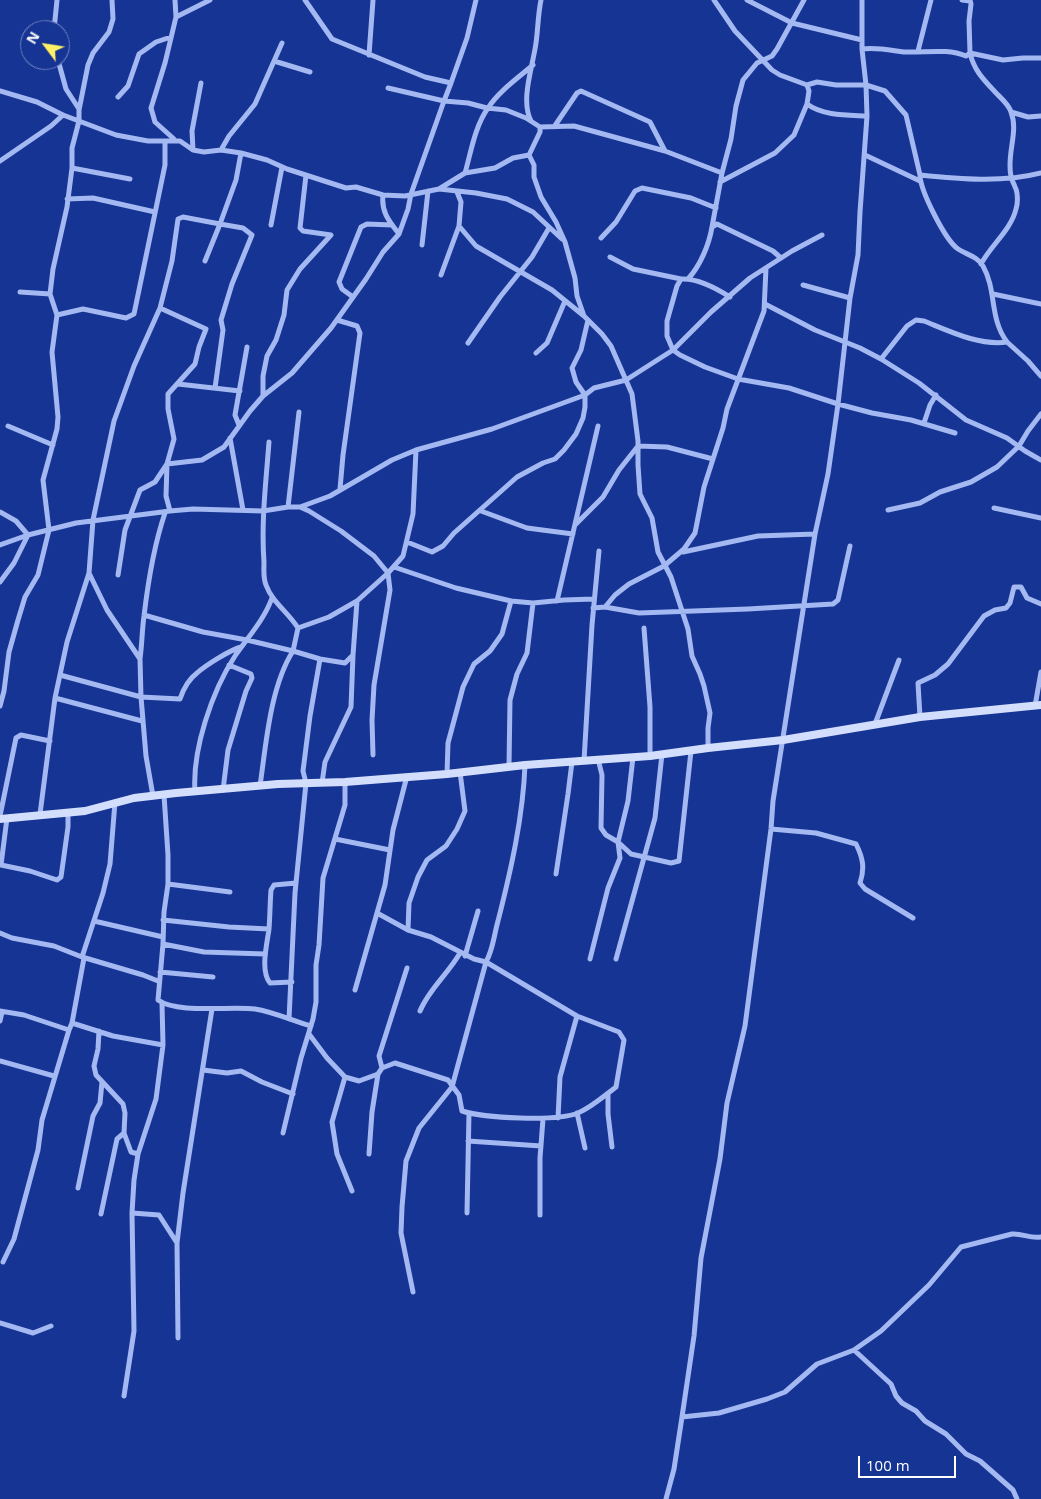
<!DOCTYPE html>
<html>
<head>
<meta charset="utf-8">
<style>
	body { margin:0 }
	#map { position:relative; width:1041px; height:1499px; overflow:hidden; background:#153494; font-family:"Open Sans",sans-serif }
	canvas { display:block }
	.north { position:absolute; left:20px; top:20px; width:50px; height:50px; box-sizing:border-box; background:#153494; border:1px solid #7385bf; border-radius:50%; rotate:301deg; font-size:14px; font-weight:700; line-height:20px; text-align:center; color:#fff }
	.north::after { content:''; display:block; margin:auto; width:18px; height:22px; background:#fff065; clip-path:polygon(50% 0,100% 100%,50% 72%,0 100%) }
	.scale { position:absolute; left:858px; top:1456px; width:98px; height:22px; box-sizing:border-box; border:2px solid #fff; border-top:0; padding-left:6px; font-size:15px; line-height:18px; white-space:nowrap; color:#fff; -webkit-text-stroke:4px #153494; paint-order:stroke }
</style>
</head>
<body>
<div id="map">
<canvas width="1041" height="1499"></canvas>
<div class="north">N</div>
<div class="scale">100 m</div>
</div>
<script>
const g = document.querySelector('canvas').getContext('2d');
g.lineJoin = 'round';
function stroke(path, color, width, dash) { g.strokeStyle = color; g.lineWidth = width; g.lineCap = dash ? 'butt' : 'round'; g.setLineDash(dash || []); g.stroke(path); }
stroke(new Path2D(`
	M305,0L332,39L425,77L451,83L444,101L468,103L487,108L506,110L526,118L540,127V132L529,155
	M714,0L735,31L772,70L780,75L807,85L817,82L836,85H866L885,91L906,115L920,175
	M747,0L792,23L862,40
	M962,0L970,1
	M970,0L971,4L969,21L970,53L1003,60L1023,58H1041
	M176,17L210,0
	M54,30L57,0
	M862,49C877,47 889,50 904,52C925,53 947,48 966,56L970,53C974,71 985,81 997,94C1002,99 1009,105 1011,112C1019,132 1006,155 1011,176C1011,180 1014,183 1015,187C1018,192 1018,204 1016,209C1011,230 991,245 981,264
	M918,51L931,0
	M369,55L373,0
	M58,60L66,89L79,109
	M274,61L310,72
	M451,83L467,38L476,0
	M0,91L37,102L63,115L116,135L148,141H180L193,150L204,152L221,150L241,153L267,160L287,169L346,188L356,187L383,195L405,196L439,189L476,193L507,199L533,212L562,239
	M118,97L128,86L139,54L156,42L171,37
	M807,104C823,116 848,115 867,116
	M1011,112L1028,117L1041,116
	M531,121C520,100 533,66 536,43C538,29 538,14 541,0
	M540,127L574,126L665,151L722,173
	M554,127L577,93L581,91L650,122L665,151
	M174,139L155,122L151,108L165,63L176,17L175,0
	M193,150L192,131L201,83
	M221,150L229,136L255,104L282,43
	M529,155L534,165V177L541,197L556,222L565,242L575,278L577,296L584,316L602,334L611,346L632,394L638,441V465L640,494L652,518L658,552L671,577L688,629L692,656L700,674L704,686L710,713L708,728V748
	M865,155L920,181
	M0,161L51,126L63,115
	M72,168L130,179
	M465,173C471,152 475,126 488,108C499,91 518,78 533,65
	M720,182L775,153L794,135L807,104L809,91L807,85
	M439,189L465,173L495,168L513,158L529,155
	M457,192L461,202L459,226L476,246L552,290L584,316
	M383,195C381,212 389,221 399,234
	M67,199L93,198L155,212
	M271,225L282,167
	M712,227L722,173L731,139L736,106L743,80L757,63L772,56L777,49L804,0
	M601,238L616,222L635,191L642,188L691,198L716,208
	M422,245L428,191
	M610,257L633,269L681,279
	M441,275L459,226
	M688,279C700,266 709,245 712,227L717,224L773,251L781,258
	M803,285L850,298
	M20,292L50,294
	M993,294L1041,304
	M353,297L342,289L339,282L361,227L367,224L392,225
	M730,297C716,288 698,278 681,279L677,286L667,321V336L673,350L680,355L705,367L738,379L789,388L838,404L872,413L911,420L955,433
	M765,304L815,330L860,348L881,359L919,383L966,420L1007,438L1025,451L1041,460
	M57,315L83,309L126,318L134,314L165,165V141
	M337,320L357,326L360,333L343,455L340,489
	M1007,342C989,318 997,291 983,266C977,256 967,255 958,249C945,240 920,190 920,175C959,179 1002,183 1041,173
	M468,343L500,297L532,257L549,228
	M536,353L547,343L565,301
	M881,359L907,326L916,320L924,321C949,331 979,346 1007,342L1028,361L1041,376
	M178,384L240,391
	M215,388L223,330L221,320L232,284L252,235L243,228L220,224L236,180L241,153
	M263,396V376L267,356L276,340L284,315L287,290L300,269L331,235L303,231L300,228L306,175
	M924,423L930,405L936,395
	M239,425L235,415L247,347
	M8,426L53,445
	M230,438L243,510
	M269,442C266,482 261,522 264,562C264,569 263,578 266,585C272,602 288,612 298,628L293,651L320,659L310,716L303,771L306,783L295,893L289,1019
	M288,507L299,412
	M300,507L330,496L392,460L416,450L492,429L585,395L594,388L626,380L673,350L711,312L750,278L792,251L822,235
	M994,508L1041,518
	M888,510L920,503L940,492L971,482L997,467L1019,446L1028,431L1041,414
	M170,511L166,496L167,464L202,460L224,447L250,411L263,396L292,373L331,328L366,279L383,252L399,234L408,209L411,194L444,101L388,88
	M481,511L527,528L573,534
	M0,512L16,521L28,535L14,563L0,582
	M575,525L603,497L619,470L638,446L667,447L713,459
	M407,542L432,552L443,546L454,533L517,477L543,463L555,459L564,450L576,434L583,418L585,407V395L576,382L572,368L581,350L588,320
	M0,545L28,535L76,523L170,511L193,509L263,511L288,507H300L309,511L341,531L374,556L388,573L390,590L374,685L372,720L373,755
	M683,552L758,536L815,534
	M394,567L456,588L511,601L533,603L564,600L594,599
	M118,575L125,530L140,490L155,482L167,464L174,439L168,409V394L195,364L199,347L206,329L160,308
	M557,601L598,426
	M605,607L639,613L748,609L833,604L838,600L850,546
	M593,608L605,607L615,595L629,584L664,566L684,549L695,533L704,487L723,428L727,409L764,311L766,268
	M144,615L203,632L247,640L293,651C270,687 266,745 260,786
	M298,628L329,617L357,601L388,573L403,556L413,514L416,450
	M644,628L650,707V756
	M140,659C142,645 142,630 144,616C148,582 154,545 165,513
	M320,659L345,663L353,655L357,601
	M60,675L141,697L180,699C183,690 189,679 197,673C206,665 230,650 241,647
	M55,698L142,721
	M0,706L4,691L9,652L18,620L25,597L38,575L49,530L43,480L57,429L58,417L52,352L57,315L50,294L53,269L67,207L72,168V148L79,121V110L88,65L93,53L109,32L113,19L112,0
	M1035,706L1041,672
	M920,717L918,683L935,675L948,664L984,616L995,610L1006,608L1010,603L1014,587H1021L1027,598L1041,604
	M875,724L899,660
	M633,757L628,801L618,842L631,854L671,863L679,861L691,751
	M584,761L592,625L599,551
	M509,766L510,700L517,674L527,653L533,603
	M447,774L448,743L463,687L474,664L490,651L502,634L511,601
	M322,783L325,762L351,707L353,655
	M223,790L228,750L246,691L252,678L251,674L229,665
	M195,792C192,750 212,691 235,656C248,637 264,620 272,598
	M164,795L168,855V884L164,912L163,944L158,1000C177,1014 231,1006 255,1009C274,1012 293,1021 311,1026
	M153,796L146,756L141,697L140,659L107,610L89,573L93,520L114,421L134,366L160,308L172,261L178,219L183,217L220,224L205,261
	M40,814L55,698L67,642L89,573
	M0,816L16,738L21,735L50,741
	M7,818L1,865L30,871L57,880L61,877L68,827V813
	M771,829L816,833L856,844C863,858 865,868 860,883L865,889L913,918
	M335,839L390,850
	M556,874L568,794L572,762
	M168,884L230,892
	M377,913L408,930L431,937L474,959L486,962L577,1016L560,1077L558,1118
	M163,920L229,927L269,929
	M94,921L163,937
	M408,930L409,903L418,877L427,860L446,846L457,829L465,811L460,772
	M0,933L12,938L54,946L82,957L143,975L158,981
	M163,944L204,952L265,954
	M465,956L478,911
	M82,957L103,893L110,864L115,802
	M590,959L608,888L620,858L618,842L606,835L601,828L602,775L598,759
	M616,959L655,818L662,754
	M160,972L213,977
	M292,982L270,983C260,971 267,944 269,929C270,916 270,903 271,890L274,885L296,883
	M355,990L385,885L393,830L407,776
	M0,1011L24,1015L69,1030L72,1023L84,958
	M420,1011C429,989 448,974 460,953
	M0,1021L2,1012
	M72,1023L113,1036L163,1045L162,1003
	M99,1031L98,1049L94,1066L96,1075L123,1104L125,1113L124,1133L131,1152L138,1154
	M309,1034L327,1058L345,1077L359,1081L378,1074L382,1068L395,1063L448,1080L459,1095L462,1111C484,1118 556,1122 578,1113C592,1107 604,1096 616,1087L624,1040L619,1032L577,1016
	M0,1061L54,1076
	M382,1068L379,1056L407,968
	M203,1070L227,1073L241,1071L262,1082L293,1094
	M345,1077L332,1122L337,1154L352,1191
	M608,1093V1114L612,1147
	M577,1113L585,1148
	M283,1133L301,1058L313,1019L316,1002V965L319,945L323,878L345,805V782
	M468,1141L541,1146
	M369,1154L372,1112L378,1074
	M78,1188L93,1116L100,1103L102,1082
	M132,1213L159,1215L177,1243L178,1338
	M467,1213L469,1113
	M101,1214L117,1139L124,1133
	M540,1215V1158L543,1119
	M177,1243L183,1193L212,1009
	M3,1262L14,1239L38,1150L42,1120L69,1030
	M413,1292L401,1233L402,1207L406,1161L419,1128L452,1087L486,962C493,950 494,935 498,921C511,870 523,817 525,765
	M0,1323L33,1333L51,1326
	M854,1350L891,1384L896,1396L902,1403L916,1411L925,1421L946,1434L966,1454L980,1461L1013,1490L1017,1499
	M124,1396L134,1331L132,1213L134,1180L138,1154L156,1099L163,1045
	M682,1417L719,1413L767,1399L785,1392L817,1364L854,1350L881,1331L929,1285L961,1247L1012,1234C1022,1233 1030,1239 1041,1237
	M666,1499L674,1469L682,1417L694,1336L701,1258L720,1159L727,1103L745,1026L771,829L773,801L815,534L828,474L838,404L850,298L858,255L860,212L867,116L866,85L862,49V0`), '#a4b8f1', 5);
stroke(new Path2D(`
	M0,819L85,811L134,798L176,793L278,784L345,782L447,774L525,765L650,756L708,748L783,740L920,717L1041,705`), '#d3ddfc', 8);
</script>
</body>
</html>
